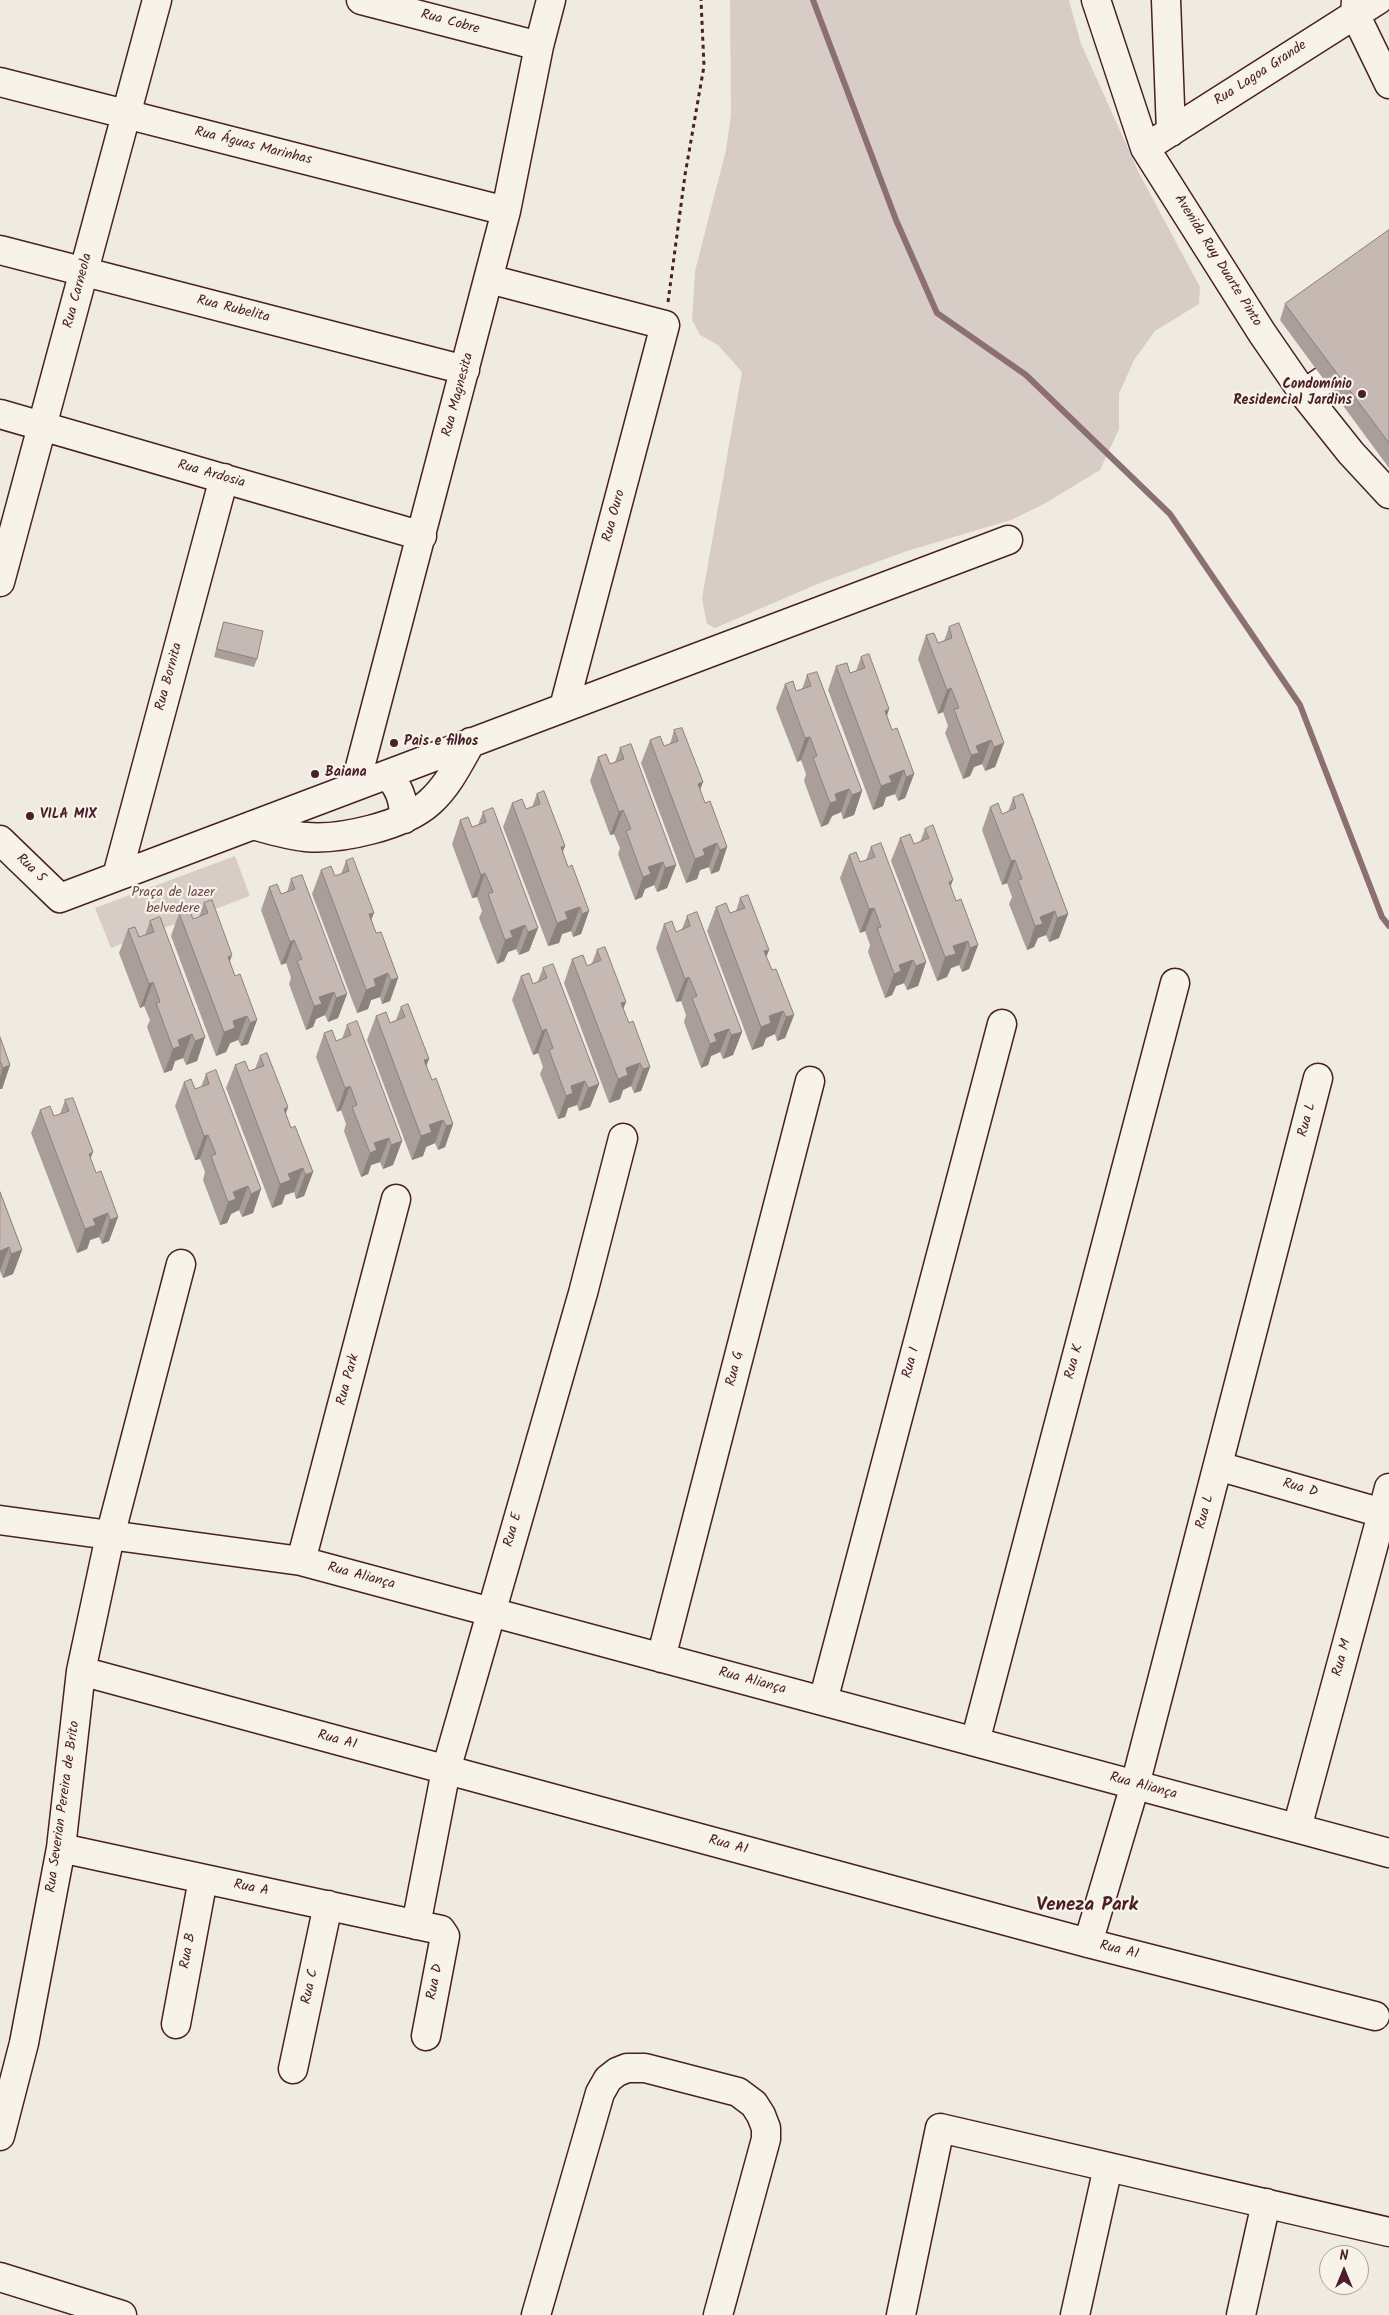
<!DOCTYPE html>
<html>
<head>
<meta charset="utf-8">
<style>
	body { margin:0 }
	#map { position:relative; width:1389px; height:2315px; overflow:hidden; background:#f0ebe0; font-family:Kalam,sans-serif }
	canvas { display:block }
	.north { position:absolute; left:1319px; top:2245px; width:50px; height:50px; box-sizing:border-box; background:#f7f3e8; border:1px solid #b29e9c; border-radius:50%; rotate:0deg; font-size:14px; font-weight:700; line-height:20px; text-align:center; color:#4a1f2b }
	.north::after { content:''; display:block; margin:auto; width:18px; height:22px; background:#4a1f2b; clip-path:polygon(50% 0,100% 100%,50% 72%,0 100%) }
</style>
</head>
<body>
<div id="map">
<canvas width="1389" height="2315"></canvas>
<div class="north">N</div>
</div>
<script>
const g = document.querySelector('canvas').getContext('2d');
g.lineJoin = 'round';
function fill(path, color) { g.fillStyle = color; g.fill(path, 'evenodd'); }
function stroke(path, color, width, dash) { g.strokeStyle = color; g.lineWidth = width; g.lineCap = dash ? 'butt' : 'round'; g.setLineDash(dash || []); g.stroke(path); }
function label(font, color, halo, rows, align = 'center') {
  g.font = font + ' Kalam,sans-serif'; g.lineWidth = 4.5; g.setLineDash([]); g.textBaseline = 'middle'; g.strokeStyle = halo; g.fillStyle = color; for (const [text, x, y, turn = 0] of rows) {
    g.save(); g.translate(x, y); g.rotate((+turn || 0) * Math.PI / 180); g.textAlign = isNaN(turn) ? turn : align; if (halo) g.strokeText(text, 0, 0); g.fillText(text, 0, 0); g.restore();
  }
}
fill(new Path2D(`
	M730,0H1069L1081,44L1140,175L1200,287L1199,304L1155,331L1134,360L1119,394V429L1100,470L1044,504L1011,520L907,551L820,583L715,628L707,624L702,598L742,372L718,345L700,335L692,320L695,271L726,150L731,115Z
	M235,856L250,896L111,948L95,908Z`), '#d8cdc6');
stroke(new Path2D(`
	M813,0L896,220L937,313L1026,375L1170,514L1300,705L1382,917L1389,926`), '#8b6f72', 6);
const minor = new Path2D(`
	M361,0L539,46
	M1096,0L1145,148L1262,333L1304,394L1351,453L1389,494
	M1166,0L1171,132
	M1356,0L1355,14L1389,84
	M0,82L506,211
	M1145,148L1378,0
	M0,250L465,370
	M489,279L665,325L564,707
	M1304,394L1389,335
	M0,414L422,536
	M0,582L157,0
	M387,775C400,787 404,801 404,819
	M355,786L506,211L539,46L551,0
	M253,825C271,830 287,835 306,837C340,840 404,826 430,802C448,786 459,763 471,742
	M0,840L60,898L1008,540
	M117,876L224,478
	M1218,1466L1382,1513
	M0,1520L301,1561L1389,1853
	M301,1561L396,1199
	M661,1658L810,1081
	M81,1671L1088,1943L1375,2016
	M823,1701L1002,1024
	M975,1742L1175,983
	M1297,1828L1389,1488
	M61,1848L441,1930L445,1936L426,2036
	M416,1925L446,1770L583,1293L623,1138
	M1088,1943L1135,1785L1318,1078
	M176,2024L203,1879
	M293,2069L328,1905
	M0,2136L24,2043L61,1848L81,1671L110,1536L181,1264
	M0,2277L122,2315
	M536,2315L600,2093L608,2079L617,2072L627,2068H645L738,2092L754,2104L761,2115L766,2128V2139L718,2315
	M901,2315L940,2128L1389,2232
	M1075,2315L1108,2167
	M1241,2315L1266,2203`);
stroke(minor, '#4a1f2b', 31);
stroke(new Path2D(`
	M668,302L685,175L704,66L701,0`), '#4a1f2b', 3, [4, 4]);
stroke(minor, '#f7f3e8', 28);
fill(new Path2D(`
	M1389,230V468L1280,320L1285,304Z
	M224,622L257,659L254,667L214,657L221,630Z
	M949,627L1004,743L995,767L985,771L982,764L974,767L970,776L963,779L945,733L948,726L943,712L938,714L918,659L926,635L938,643L944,641Z
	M861,657L889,709L887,716L892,730L914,774L905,798L898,801L895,794L886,797L883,806L873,810L828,690L836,666L850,673L856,671Z
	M807,675L862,791L854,815L843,819L841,812L832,816L828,824L821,827L804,781L806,774L801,760L797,762L776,708L785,684L796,691L802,689Z
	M674,730L703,782L700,789L705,803L727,847L719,871L711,874L709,867L700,870L697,879L686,883L641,763L650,740L664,746L670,744Z
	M620,748L676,865L667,888L657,892L654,885L645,889L642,897L635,900L618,854L620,848L614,834L610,835L590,781L598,757L610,764L615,762Z
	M537,794L565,846L562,853L568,867L589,911L581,934L573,937L571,931L562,934L559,943L548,946L503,827L512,803L526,809L532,807Z
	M1013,798L1068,914L1059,938L1049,942L1046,935L1038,938L1034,947L1027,950L1009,904L1012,897L1007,883L1002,885L982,830L990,807L1002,814L1008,812Z
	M483,812L538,928L529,951L519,955L516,949L508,952L504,961L497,964L479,918L482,911L477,897L472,898L452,844L460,820L472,827L478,825Z
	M925,829L956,901L978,945L969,969L962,972L959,965L951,968L947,977L937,981L891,861L900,838L914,844L920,842Z
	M871,847L926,962L918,986L907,990L904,983L896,986L892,995L885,998L868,952L870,945L865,931L860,933L840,878L849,855L860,862L866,860Z
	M346,861L371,919L376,933L398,978L390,1001L382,1004L380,997L371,1000L368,1009L357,1013L312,894L321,870L335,876L341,874Z
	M291,879L347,994L338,1018L328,1022L325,1015L316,1019L313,1027L306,1030L289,984L291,978L286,963L281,965L261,910L269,887L281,894L287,892Z
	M740,898L769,950L766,957L772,970L794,1015L785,1038L777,1041L775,1034L766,1038L763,1046L752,1050L707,931L716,907L730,913L736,911Z
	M204,903L230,962L235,976L257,1020L248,1044L241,1046L238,1040L230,1043L226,1052L216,1056L171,936L179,913L193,919L199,917Z
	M687,916L742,1032L733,1055L723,1059L720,1052L711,1056L708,1065L701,1068L684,1022L686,1015L681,1001L676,1002L656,948L664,924L676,932L682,929Z
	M150,921L205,1037L197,1061L186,1065L183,1058L175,1061L172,1070L164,1073L147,1027L150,1020L144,1006L140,1008L119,953L128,929L139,937L145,935Z
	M597,950L629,1023L650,1067L641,1091L634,1093L631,1086L623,1090L620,1099L609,1103L564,983L572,959L587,966L592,963Z
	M543,968L599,1084L590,1107L579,1111L577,1105L568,1108L565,1117L558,1119L540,1074L543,1067L538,1053L533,1055L512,1000L521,976L533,984L538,981Z
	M401,1007L429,1059L426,1066L432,1080L453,1124L445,1147L438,1150L435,1143L426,1147L423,1156L412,1160L367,1040L376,1016L390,1023L396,1020Z
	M347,1025L402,1141L393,1165L383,1169L380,1162L371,1165L368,1174L361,1177L344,1131L346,1124L341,1110L337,1112L316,1057L324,1033L336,1041L342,1039Z
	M0,1037L10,1065L2,1089H0Z
	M260,1056L288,1107L286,1114L291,1128L313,1172L304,1196L296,1199L294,1192L285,1195L282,1204L272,1208L226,1088L235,1065L249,1071L255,1069Z
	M206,1074L261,1189L253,1213L242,1217L239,1210L231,1214L227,1223L220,1225L203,1180L205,1172L200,1159L195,1160L175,1106L184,1082L195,1089L201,1087Z
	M65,1100L96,1173L118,1217L109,1241L102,1244L99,1237L90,1240L87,1249L77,1253L31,1133L40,1110L54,1116L60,1114Z
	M0,1192L22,1250L13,1274L3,1278L0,1271Z`), '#aa9e9a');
fill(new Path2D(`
	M951,688L943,712L938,714L947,690Z
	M889,709L881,733L885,711Z
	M810,737L801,760L797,762L805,738Z
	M991,740L982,764L974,767L970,776L963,779L971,755L976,746Z
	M1004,743L995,767L985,771L994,747Z
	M904,770L895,794L886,797L883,806L873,810L881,786L889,776Z
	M914,774L905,798L898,801L906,777Z
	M703,782L694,806L698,784Z
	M849,789L841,812L832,816L828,824L821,827L830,803L835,794Z
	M862,791L854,815L843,819L852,795Z
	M623,810L614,834L610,835L619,812Z
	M717,843L709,867L700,870L697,879L686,883L695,859L703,849Z
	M565,846L556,870L561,847Z
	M727,847L719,871L711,874L720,850Z
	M1015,860L1007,883L1002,885L1011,861Z
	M663,862L654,885L645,889L642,897L635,900L643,877L648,867Z
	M676,865L667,888L657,892L665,868Z
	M485,873L477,897L472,898L481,875Z
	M953,880L944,904L949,882Z
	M580,907L571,931L562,934L559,943L548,946L557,923L565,912Z
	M874,908L865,931L860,933L869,909Z
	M589,911L581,934L573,937L582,914Z
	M1055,911L1046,935L1038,938L1034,947L1027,950L1035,926L1040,917Z
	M374,913L365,936L369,914Z
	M1068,914L1059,938L1049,942L1057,918Z
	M525,925L516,949L508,952L504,961L497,964L505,940L510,931Z
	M538,928L529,951L519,955L528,932Z
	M294,940L286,963L281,965L290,942Z
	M968,941L959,965L951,968L947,977L937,981L945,957L953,946Z
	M978,945L969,969L962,972L970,948Z
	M769,950L760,973L764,951Z
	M232,955L224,979L228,957Z
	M913,960L904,983L896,986L892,995L885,998L894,974L899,965Z
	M926,962L918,986L907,990L916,966Z
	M388,973L380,997L371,1000L368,1009L357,1013L366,990L374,979Z
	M689,977L681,1001L676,1002L685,979Z
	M398,978L390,1001L382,1004L391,980Z
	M153,982L144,1006L140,1008L149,984Z
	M334,992L325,1015L316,1019L313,1027L306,1030L314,1006L319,997Z
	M347,994L338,1018L328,1022L336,998Z
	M626,1002L617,1025L621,1003Z
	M783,1011L775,1034L766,1038L763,1046L752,1050L761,1027L769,1016Z
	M794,1015L785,1038L777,1041L786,1017Z
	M247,1016L238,1040L230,1043L226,1052L216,1056L224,1032L233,1021Z
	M257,1020L248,1044L241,1046L250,1023Z
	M546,1029L538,1053L533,1055L542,1031Z
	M729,1029L720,1052L711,1056L708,1065L701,1068L710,1044L714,1034Z
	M742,1032L733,1055L723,1059L731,1035Z
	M192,1034L183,1058L175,1061L172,1070L164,1073L173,1049L178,1040Z
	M205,1037L197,1061L186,1065L195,1041Z
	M429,1059L420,1082L424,1060Z
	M640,1063L631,1086L623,1090L620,1099L609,1103L618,1079L626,1068Z
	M10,1065L2,1089H0V1077L3,1068Z
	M650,1067L641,1091L634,1093L643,1069Z
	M585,1081L577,1105L568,1108L565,1117L558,1119L566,1096L571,1086Z
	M599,1084L590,1107L579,1111L588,1088Z
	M350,1086L341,1110L337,1112L345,1088Z
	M288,1107L279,1131L284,1109Z
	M443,1120L435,1143L426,1147L423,1156L412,1160L421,1136L429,1125Z
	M453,1124L445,1147L438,1150L446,1126Z
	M208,1135L200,1159L195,1160L204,1136Z
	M389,1138L380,1162L371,1165L368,1174L361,1177L370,1153L374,1143Z
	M402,1141L393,1165L383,1169L391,1145Z
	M93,1152L84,1176L89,1154Z
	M303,1168L294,1192L285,1195L282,1204L272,1208L280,1184L288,1174Z
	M313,1172L304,1196L296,1199L305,1175Z
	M248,1186L239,1210L231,1214L227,1223L220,1225L228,1202L233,1192Z
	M261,1189L253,1213L242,1217L251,1194Z
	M108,1213L99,1237L90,1240L87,1249L77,1253L85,1229L93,1219Z
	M118,1217L109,1241L102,1244L110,1220Z
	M9,1247L0,1271V1251Z
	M22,1250L13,1274L3,1278L11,1254Z`), '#8b817d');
const building = new Path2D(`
	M1389,230V443L1285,304Z
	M224,622L263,631L257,659L217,649Z
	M959,623L1004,743L994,747L991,740L976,746L979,753L971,755L954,709L959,708L951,688L947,690L926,635L934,633L938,643L952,638L949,627Z
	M869,654L889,709L885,711L892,730L897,728L914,774L906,777L904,770L889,776L892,782L881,786L836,666L847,663L850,673L865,668L861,657Z
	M817,672L862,791L852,795L849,789L835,794L837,801L830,803L813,758L817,756L810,737L805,738L785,684L793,681L796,691L811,686L807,675Z
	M682,728L703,782L698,784L705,803L710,801L727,847L720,850L717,843L703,849L705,855L695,859L650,740L660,736L664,746L678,741L674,730Z
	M631,744L676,865L665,868L663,862L648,867L651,874L643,877L626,831L631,829L623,810L619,812L598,757L606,754L610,764L624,759L620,748Z
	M544,791L565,846L561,847L568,867L572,865L589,911L582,914L580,907L565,912L568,919L557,923L512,803L522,799L526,809L540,804L537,794Z
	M1023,794L1068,914L1057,918L1055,911L1040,917L1043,924L1035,926L1018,880L1022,879L1015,860L1011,861L990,807L998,803L1002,814L1016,808L1013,798Z
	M493,808L538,928L528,932L525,925L510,931L513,937L505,940L488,894L493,892L485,873L481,875L460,820L468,817L472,827L486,822L483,812Z
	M933,825L953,880L949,882L956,901L961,899L978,945L970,948L968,941L953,946L956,954L945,957L900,838L910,834L914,844L929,838L925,829Z
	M881,843L926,962L916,966L913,960L899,965L901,971L894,974L877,928L881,927L874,908L869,909L849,855L856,852L860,862L875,857L871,847Z
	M353,858L374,913L369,914L376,933L381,932L398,978L391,980L388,973L374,979L376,986L366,990L321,870L331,866L335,876L349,871L346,861Z
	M302,875L347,994L336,998L334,992L319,997L322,1004L314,1006L297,961L302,959L294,940L290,942L269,887L277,884L281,894L295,889L291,879Z
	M748,895L769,950L764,951L772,970L776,969L794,1015L786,1017L783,1011L769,1016L771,1023L761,1027L716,907L726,903L730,913L745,908L740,898Z
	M212,900L232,955L228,957L235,976L240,974L257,1020L250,1023L247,1016L233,1021L235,1028L224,1032L179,913L189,909L193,919L208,913L204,903Z
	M697,912L742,1032L731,1035L729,1029L714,1034L717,1041L710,1044L692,998L697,996L689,977L685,979L664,924L672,921L676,932L690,926L687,916Z
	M160,917L205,1037L195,1041L192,1034L178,1040L180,1046L173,1049L156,1003L160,1002L153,982L149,984L128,929L135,927L139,937L154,932L150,921Z
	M605,947L626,1002L621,1003L629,1023L633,1021L650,1067L643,1069L640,1063L626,1068L628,1075L618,1079L572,959L583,955L587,966L601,960L597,950Z
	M553,964L599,1084L588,1088L585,1081L571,1086L573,1093L566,1096L549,1050L553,1048L546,1029L542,1031L521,976L529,973L533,984L547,978L543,968Z
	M408,1004L429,1059L424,1060L432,1080L436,1078L453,1124L446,1126L443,1120L429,1125L432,1132L421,1136L376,1016L386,1012L390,1023L405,1017L401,1007Z
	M357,1021L402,1141L391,1145L389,1138L374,1143L377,1150L370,1153L352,1107L357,1105L350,1086L345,1088L324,1033L332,1030L336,1041L351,1035L347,1025Z
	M0,1037L10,1065L3,1068L0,1061Z
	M267,1053L288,1107L284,1109L291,1128L295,1126L313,1172L305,1175L303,1168L288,1174L291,1180L280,1184L235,1065L245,1061L249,1071L264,1066L260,1056Z
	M216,1070L261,1189L251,1194L248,1186L233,1192L236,1199L228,1202L211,1156L216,1154L208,1135L204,1136L184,1082L191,1079L195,1089L209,1084L206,1074Z
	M73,1098L93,1152L89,1154L96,1173L101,1171L118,1217L110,1220L108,1213L93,1219L96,1225L85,1229L40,1110L50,1106L54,1116L69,1111L65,1100Z
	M0,1192L22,1250L11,1254L9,1247L0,1251Z`);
fill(building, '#c6b8b3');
stroke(building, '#8b817d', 1);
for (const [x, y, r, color] of [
	[1362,394,5,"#4a1f2b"],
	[394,743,5,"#4a1f2b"],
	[315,774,5,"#4a1f2b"],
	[30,816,5,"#4a1f2b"]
]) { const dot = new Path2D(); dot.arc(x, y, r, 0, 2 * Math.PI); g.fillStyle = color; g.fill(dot); stroke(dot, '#f7f3e8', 2); }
label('14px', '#4a1f2b', '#f7f3e8', [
	["Rua Cobre",450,23,15],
	["Rua Lagoa Grande",1261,74,-33],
	["Rua Águas Marinhas",253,147,14],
	["Avenida Ruy Duarte Pinto",1217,261,58],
	["Rua Carneola",79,291,-75],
	["Rua Rubelita",233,310,14],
	["Rua Magnesita",459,395,-75],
	["Rua Ardosia",211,475,16],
	["Rua Ouro",615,516,-75],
	["Rua Bornita",170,677,-75],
	["Rua 5",30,869,44],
	["Rua L",1308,1120,-75],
	["Rua K",1075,1362,-75],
	["Rua I",912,1363,-75],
	["Rua G",736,1369,-76],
	["Rua Park",349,1380,-75],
	["Rua D",1300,1489,16],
	["Rua L",1206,1512,-75],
	["Rua E",514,1530,-74],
	["Rua Aliança",361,1577,15],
	["Rua M",1343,1658,-75],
	["Rua Aliança",752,1682,15],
	["Rua A1",337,1741,15],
	["Rua Aliança",1143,1787,15],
	["Rua Severian Pereira de Brito",64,1807,-82],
	["Rua A1",728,1846,15],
	["Rua A",251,1889,12],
	["Rua B",189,1951,-80],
	["Rua A1",1119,1951,14],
	["Rua D",436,1982,-79],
	["Rua C",311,1987,-78]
]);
label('bold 14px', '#4a1f2b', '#f7f3e8', [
	["Condomínio",1352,386,"right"],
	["Residencial Jardins",1352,402,"right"],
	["Pais e filhos",404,743],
	["Baiana",325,774],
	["VILA MIX",40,816]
], 'left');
label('14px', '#6e4a52', '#f7f3e8', [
	["Praça de lazer",173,894],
	["belvedere",173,910]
]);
label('bold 19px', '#4a1f2b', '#f7f3e8', [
	["Veneza Park",1087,1907]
]);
</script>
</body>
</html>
